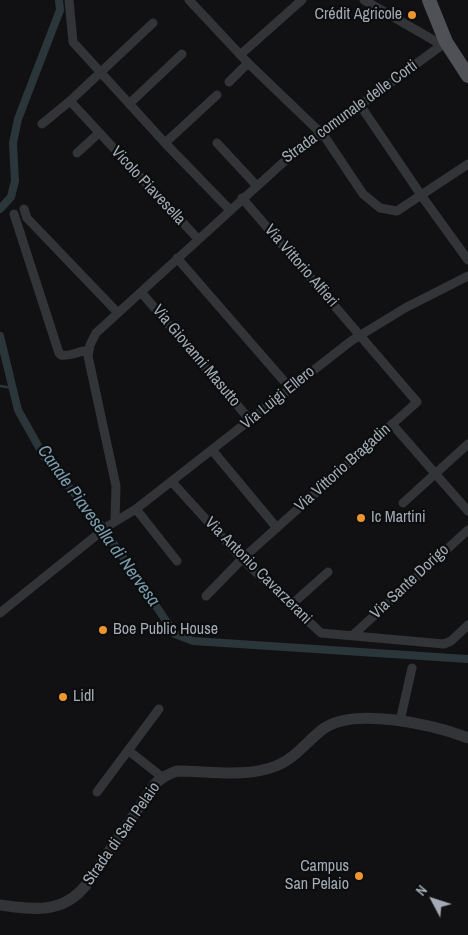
<!DOCTYPE html>
<html>
<head>
<meta charset="utf-8">
<style>
	body { margin:0 }
	#map { position:relative; width:468px; height:935px; overflow:hidden; background:#111113; font-family:"Archivo Narrow",sans-serif }
	canvas { display:block }
	.north { position:absolute; left:408px; top:875px; width:50px; height:50px; -webkit-text-stroke:4px #0c0d0e; paint-order:stroke; rotate:310deg; font-size:14px; font-weight:700; line-height:20px; text-align:center; color:#a3aab3 }
	.north::after { content:''; display:block; margin:auto; width:18px; height:22px; background:#a3aab3; clip-path:polygon(50% 0,100% 100%,50% 72%,0 100%) }
</style>
</head>
<body>
<div id="map">
<canvas width="468" height="935"></canvas>
<div class="north">N</div>
</div>
<script>
const g = document.querySelector('canvas').getContext('2d');
g.lineJoin = 'round';
function stroke(path, color, width, dash) { g.strokeStyle = color; g.lineWidth = width; g.lineCap = dash ? 'butt' : 'round'; g.setLineDash(dash || []); g.stroke(path); }
function label(font, color, halo, rows, align = 'center') {
  g.font = font + ' "Archivo Narrow",sans-serif'; g.lineWidth = 4.5; g.setLineDash([]); g.textBaseline = 'middle'; g.strokeStyle = halo; g.fillStyle = color; for (const [text, x, y, turn = 0] of rows) {
    g.save(); g.translate(x, y); g.rotate((+turn || 0) * Math.PI / 180); g.textAlign = isNaN(turn) ? turn : align; if (halo) g.strokeText(text, 0, 0); g.fillText(text, 0, 0); g.restore();
  }
}
stroke(new Path2D(`
	M0,386L13,388`), '#2b363b', 2.5);
stroke(new Path2D(`
	M0,209L11,197L15,181L13,143L18,119L60,10L59,0
	M0,336L18,410L45,458L103,528L175,634L193,641L468,659`), '#2b363b', 8);
stroke(new Path2D(`
	M69,0L73,42L165,143L230,210
	M189,0L248,63L325,137L363,194L380,208L397,211L468,164
	M364,0L435,41L446,42
	M153,23L70,101L198,239
	M240,55L302,0
	M229,82L248,63
	M129,104L182,54
	M360,105L421,195L468,260
	M42,124L70,101
	M165,143L217,95
	M217,143L256,185
	M77,153L99,133
	M24,209L27,218L118,313
	M14,214L59,353L61,355C70,357 79,351 89,350
	M177,258L290,388
	M141,292L250,420
	M392,424L468,511
	M212,450L277,528
	M172,482L242,559L321,633L444,644L451,641L468,625
	M403,503L468,444
	M136,509L177,561
	M115,521L116,486L88,356L90,345L96,333L288,158L446,42
	M206,596L242,559L417,402L242,198
	M291,605L328,572
	M0,613L108,526L136,509L351,341L405,308L468,276
	M353,635L468,530
	M400,721L412,668
	M129,751L162,777
	M97,792L159,709`), '#323438', 9);
stroke(new Path2D(`
	M0,905C34,910 63,914 86,885L155,784C162,777 168,774 177,771C209,771 246,778 276,766C296,758 307,741 323,729C354,706 435,725 468,738`), '#323438', 11);
stroke(new Path2D(`
	M429,0L446,42L468,76`), '#4f5157', 14);
for (const [x, y, r, color] of [
	[412,15,5,"#ed952f"],
	[361,518,5,"#ed952f"],
	[103,630,5,"#ed952f"],
	[63,697,5,"#ed952f"],
	[359,876,5,"#ed952f"]
]) { const dot = new Path2D(); dot.arc(x, y, r, 0, 2 * Math.PI); g.fillStyle = color; g.fill(dot); stroke(dot, '#0c0d0e', 2); }
label('16px', '#a3aab3', '#0c0d0e', [
	["Crédit Agricole",402,15,"right"],
	["Ic Martini",371,518],
	["Boe Public House",113,630],
	["Lidl",73,697],
	["Campus",349,867,"right"],
	["San Pelaio",349,885,"right"]
], 'left');
label('16px', '#a3aab3', '#0c0d0e', [
	["Strada comunale delle Corti",350,112,-36],
	["Vicolo Piavesella",148,186,47],
	["Via Vittorio Alfieri",301,266,49],
	["Via Giovanni Masutto",196,356,50],
	["Via Luigi Ellero",278,398,-39],
	["Via Vittorio Bragadin",343,468,-42],
	["Via Antonio Cavarzerani",258,571,45],
	["Via Sante Dorigo",410,582,-43],
	["Strada di San Pelaio",122,834,-55]
]);
label('italic 18px', '#7a9cae', '#0c0d0e', [
	["Canale Piavesella di Nervesa",98,526,54]
]);
</script>
</body>
</html>
